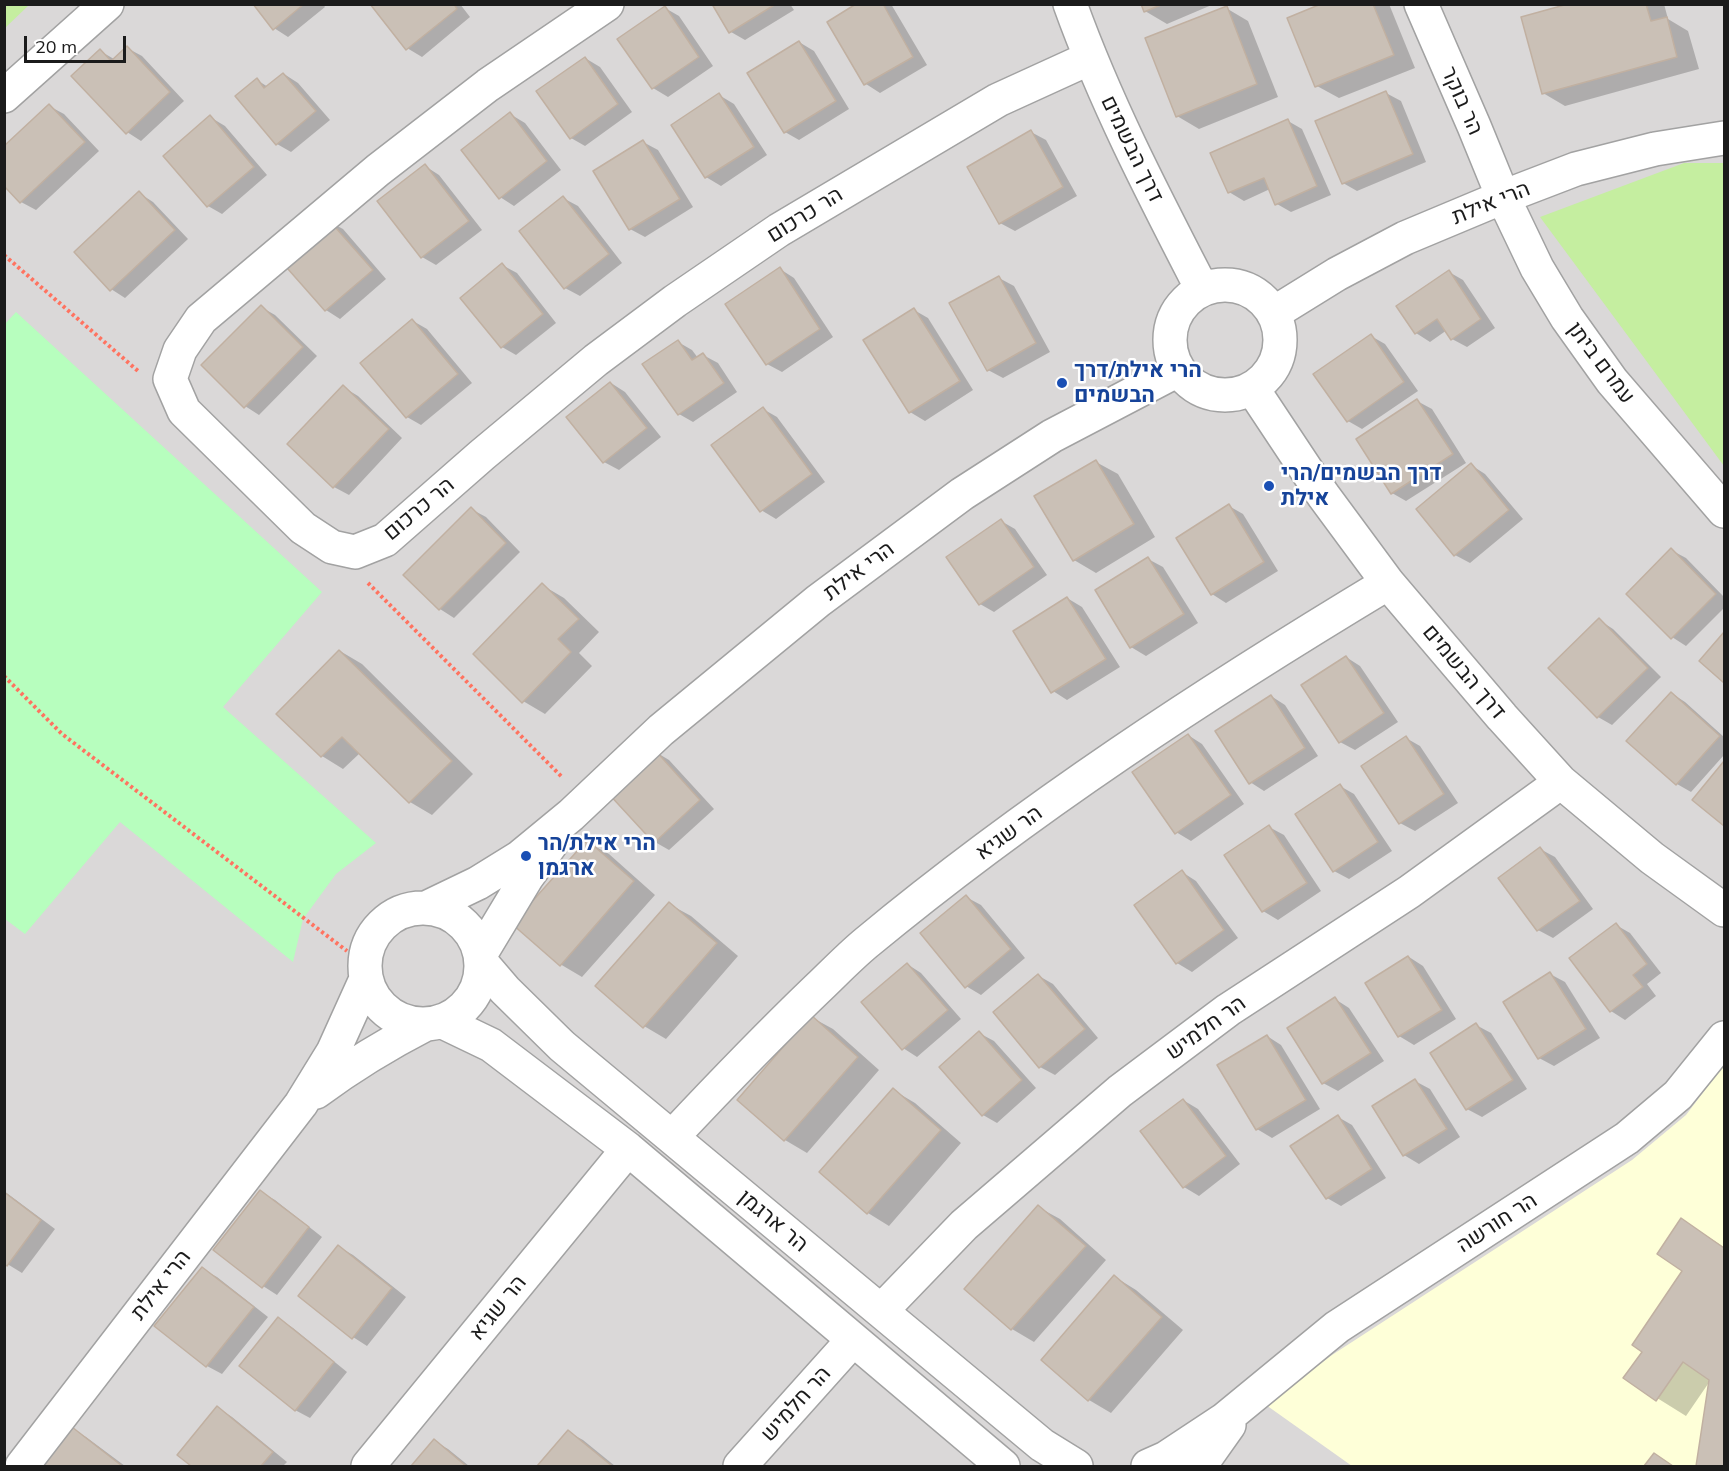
<!DOCTYPE html>
<html>
<head>
<meta charset="utf-8">
<style>
	body { margin:0 }
	#map { position:relative; width:1729px; height:1471px; overflow:hidden; background:#eeeae0; font-family:Mulish,sans-serif }
	canvas { display:block }
	.frame { position:absolute; inset:0; border:6px solid #1b1b1b; pointer-events:none }
	.scale { position:absolute; left:24px; top:36px; width:102px; height:27px; box-sizing:border-box; border:3px solid #1b1b1b; border-top:0; padding-left:8px; font-size:18px; line-height:21px; white-space:nowrap; color:#1b1b1b; -webkit-text-stroke:4px #fff; paint-order:stroke }
</style>
</head>
<body>
<div id="map">
<canvas width="1729" height="1471"></canvas>
<div class="frame"></div>
<div class="scale">20 m</div>
</div>
<script>
const g = document.querySelector('canvas').getContext('2d');
g.lineJoin = 'round';
function fill(path, color) { g.fillStyle = color; g.fill(path, 'evenodd'); }
function stroke(path, color, width, dash) { g.strokeStyle = color; g.lineWidth = width; g.lineCap = dash ? 'butt' : 'round'; g.setLineDash(dash || []); g.stroke(path); }
function label(font, color, halo, rows, align = 'center') {
  g.font = font + ' Mulish,Heebo,sans-serif'; g.lineWidth = 5; g.setLineDash([]); g.textBaseline = 'middle'; g.strokeStyle = halo; g.fillStyle = color; for (const [text, x, y, turn = 0] of rows) {
    g.save(); g.translate(x, y); g.rotate((+turn || 0) * Math.PI / 180); g.textAlign = isNaN(turn) ? turn : align; if (halo) g.strokeText(text, 0, 0); g.fillText(text, 0, 0); g.restore();
  }
}
fill(new Path2D(`
	M5,5H1724V1466H5Z`), '#dad8d8');
fill(new Path2D(`
	M1724,1065V1466H1352L1266,1405L1332,1355L1632,1160L1686,1115Z`), '#feffd8');
fill(new Path2D(`
	M5,4H29V5L5,28Z
	M1684,163H1724V466L1540,217Z`), '#c5eea0');
fill(new Path2D(`
	M16,312L322,592L223,707L376,843L336,874L303,919L293,962L120,822L25,934L5,919L4,325Z`), '#b7febe');
fill(new Path2D(`
	M255,4H323L325,7L288,37L274,28Z
	M372,4H460L470,17L422,57L407,48Z
	M714,4H790L794,10L745,40L731,32Z
	M859,4H891L927,65L880,93L866,84L829,22Z
	M1142,4H1214L1167,24L1145,11Z
	M1325,4H1389L1415,68L1339,98L1317,86Z
	M1574,4H1664L1668,19L1688,31L1699,69L1565,106L1543,93Z
	M665,8L679,16L713,66L668,97L653,88L620,39Z
	M1226,8L1248,21L1278,97L1199,129L1177,116Z
	M799,42L814,51L849,109L799,140L785,132Z
	M127,48L142,56L184,101L141,141L127,132L100,51L114,59Z
	M585,58L600,67L632,112L585,146L571,138Z
	M284,74L298,83L330,120L291,152L277,144L257,80L268,87Z
	M1386,93L1401,101L1426,162L1357,191L1343,183Z
	M719,95L734,104L767,155L721,186L706,177Z
	M49,106L64,114L99,151L36,210L21,202Z
	M510,114L525,123L561,170L514,206L500,197Z
	M210,117L225,126L267,175L222,214L208,206Z
	M1288,121L1302,129L1331,195L1291,212L1277,204L1270,189L1244,201L1229,192Z
	M1031,132L1046,140L1077,196L1015,231L1000,223Z
	M643,142L658,150L693,207L645,237L630,229Z
	M425,166L439,175L482,230L436,265L422,257Z
	M139,193L153,202L188,239L125,298L111,289Z
	M563,198L578,206L622,263L580,296L565,288Z
	M328,221L343,229L386,279L340,319L326,310Z
	M502,265L517,273L556,323L516,355L502,347Z
	M780,269L794,278L833,337L782,372L767,364Z
	M1449,272L1463,280L1495,328L1467,347L1452,339L1447,330L1430,342L1416,333Z
	M999,278L1014,286L1050,352L1003,378L988,370Z
	M261,307L275,315L317,356L259,415L245,406Z
	M914,310L928,318L973,390L925,421L910,412L865,341Z
	M413,321L427,329L472,383L421,425L407,417Z
	M1371,336L1385,344L1418,391L1362,429L1348,421Z
	M678,342L692,350L698,358L703,355L718,363L737,392L693,422L679,414Z
	M611,383L625,392L661,437L619,470L604,462Z
	M343,387L358,396L402,438L349,495L334,487L289,444Z
	M1417,401L1432,409L1466,463L1406,501L1392,493Z
	M763,409L777,417L825,482L776,519L761,510Z
	M1096,462L1118,474L1155,537L1096,573L1074,560Z
	M1471,465L1485,474L1523,519L1470,563L1455,555L1418,509Z
	M1229,506L1243,514L1278,571L1226,603L1212,594Z
	M471,509L486,517L520,552L454,618L440,609Z
	M1001,521L1015,529L1047,575L994,612L980,604Z
	M1671,550L1686,558L1724,597V608L1686,646L1672,637Z
	M1148,559L1163,567L1198,623L1146,656L1131,647L1097,590Z
	M542,585L564,598L599,632L579,653L592,666L545,714L523,701Z
	M1067,598L1082,607L1120,667L1067,700L1053,691Z
	M1599,620L1613,629L1661,677L1612,725L1598,717Z
	M1724,635V681L1701,661Z
	M340,651L362,664L473,774L432,815L410,802L360,753L343,769L322,756Z
	M1346,657L1360,666L1398,722L1355,750L1340,742Z
	M1671,693L1685,702L1724,737V755L1691,792L1677,784Z
	M1271,696L1285,705L1318,756L1264,791L1250,782Z
	M1188,735L1202,744L1244,804L1191,841L1176,832Z
	M1406,738L1420,746L1458,803L1415,831L1400,823Z
	M654,751L669,760L714,809L669,850L655,842Z
	M1724,764V824L1695,799Z
	M1340,786L1354,794L1392,851L1349,879L1334,871Z
	M1269,827L1284,835L1321,891L1278,920L1263,911L1226,855Z
	M587,842L609,854L655,895L582,977L560,964Z
	M1540,849L1555,857L1593,909L1553,938L1538,930Z
	M1182,872L1196,881L1238,938L1192,972L1177,963L1136,905Z
	M966,897L981,905L1025,958L981,995L966,986Z
	M669,904L691,916L738,956L666,1039L644,1026Z
	M1616,925L1630,933L1661,973L1647,984L1656,996L1625,1020L1611,1011Z
	M1409,957L1423,966L1456,1019L1414,1045L1399,1036L1367,983Z
	M907,964L921,973L961,1019L917,1057L903,1048Z
	M1550,974L1565,982L1600,1038L1554,1066L1539,1058Z
	M1039,976L1053,984L1098,1038L1055,1075L1040,1067Z
	M1335,999L1349,1008L1384,1061L1338,1091L1323,1083Z
	M811,1017L833,1029L879,1070L807,1153L785,1140L739,1099Z
	M1476,1025L1491,1033L1527,1089L1482,1117L1467,1109Z
	M979,1033L994,1041L1036,1088L997,1123L983,1115Z
	M1267,1036L1281,1045L1320,1109L1272,1138L1257,1129L1219,1065Z
	M1415,1081L1430,1089L1460,1137L1419,1164L1404,1155L1374,1107Z
	M893,1090L915,1103L961,1143L889,1226L868,1213Z
	M1183,1100L1198,1109L1240,1164L1199,1196L1184,1187Z
	M1338,1117L1352,1125L1386,1178L1341,1206L1327,1198Z
	M4,1191L55,1229L22,1273L4,1262Z
	M260,1192L275,1200L322,1237L277,1295L263,1286Z
	M1038,1207L1060,1219L1106,1260L1034,1342L1012,1329L966,1288Z
	M1682,1220L1724,1247V1466H1697L1710,1381L1686,1416L1625,1378L1644,1351L1685,1271Z
	M339,1247L353,1255L406,1297L367,1346L353,1337Z
	M202,1269L217,1277L268,1317L222,1374L207,1366L156,1326Z
	M1115,1277L1136,1290L1183,1330L1111,1413L1089,1400L1043,1359Z
	M279,1319L293,1328L347,1372L310,1418L295,1410Z
	M218,1408L232,1417L287,1462L283,1466H194L179,1454Z
	M72,1429L86,1437L125,1466H43Z
	M568,1432L583,1440L615,1466H539Z
	M434,1441L448,1449L469,1466H413Z`), '#0003');
const building = new Path2D(`
	M253,4H304L273,30Z
	M370,4H454L457,9L406,50Z
	M712,4H776L729,33Z
	M856,4H883L913,57L864,85L827,22Z
	M1141,4H1163L1144,12Z
	M1321,4H1373L1394,55L1315,87L1287,18Z
	M1568,4H1646L1651,21L1667,17L1677,57L1542,94L1521,17Z
	M665,6L699,57L652,89L617,39Z
	M1227,6L1257,84L1176,117L1145,38Z
	M799,41L836,101L784,133L747,73Z
	M127,46L170,92L126,134L71,76L100,49L111,61Z
	M585,57L618,104L570,139L536,91Z
	M283,73L316,111L276,145L235,96L257,78L264,88Z
	M1386,91L1413,154L1342,184L1315,121Z
	M719,93L754,147L705,178L671,125Z
	M49,104L85,142L20,203L4,186V146Z
	M510,112L547,161L499,199L461,150Z
	M210,115L254,167L207,207L163,156Z
	M1288,119L1317,186L1275,205L1264,178L1228,193L1210,153Z
	M1031,130L1063,187L999,224L967,167Z
	M643,140L680,199L629,230L593,171Z
	M425,164L469,221L421,258L377,201Z
	M139,191L175,230L110,291L74,252Z
	M563,196L609,254L564,289L519,231Z
	M328,219L373,270L325,311L280,260Z
	M502,263L543,314L501,348L460,298Z
	M780,267L820,329L766,365L725,304Z
	M1449,270L1481,319L1451,340L1437,319L1415,334L1396,306Z
	M999,276L1036,343L987,371L949,303Z
	M261,305L303,347L244,408L201,365Z
	M914,308L960,381L909,413L863,340Z
	M412,319L458,374L406,418L360,363Z
	M1371,334L1404,382L1347,422L1313,374Z
	M678,340L692,360L703,353L724,383L678,415L642,364Z
	M610,382L647,428L603,463L566,417Z
	M343,385L389,429L333,488L287,444Z
	M1417,399L1453,454L1391,494L1356,439Z
	M763,407L812,474L760,512L711,445Z
	M1096,460L1134,524L1073,561L1034,496Z
	M1471,463L1509,510L1454,556L1416,509Z
	M1229,504L1264,562L1211,595L1176,538Z
	M471,507L506,543L439,610L403,575Z
	M1001,519L1034,567L979,605L946,557Z
	M1671,548L1716,594L1671,639L1626,594Z
	M1148,557L1184,614L1130,648L1095,590Z
	M542,583L579,619L558,639L571,652L522,703L473,654Z
	M1067,597L1106,659L1051,693L1013,631Z
	M1599,618L1648,668L1597,718L1548,668Z
	M1724,632V683L1699,661Z
	M339,650L452,761L409,803L342,737L321,757L276,714Z
	M1346,656L1384,713L1339,743L1301,685Z
	M1671,692L1720,736L1676,785L1626,741Z
	M1271,695L1305,748L1249,784L1215,731Z
	M1188,734L1231,795L1175,834L1132,772Z
	M1406,736L1444,794L1399,824L1361,766Z
	M654,749L700,800L654,843L607,792Z
	M1724,761V826L1692,800Z
	M1340,784L1378,842L1333,872L1295,814Z
	M1269,825L1307,883L1262,912L1224,855Z
	M587,840L634,881L560,966L512,924Z
	M1540,847L1580,901L1537,931L1498,878Z
	M1182,870L1224,930L1176,964L1134,905Z
	M966,895L1011,949L965,988L920,933Z
	M669,902L717,943L643,1028L595,986Z
	M1616,923L1647,964L1633,975L1643,987L1610,1012L1569,958Z
	M1408,956L1442,1010L1398,1037L1365,983Z
	M907,963L948,1010L902,1050L861,1002Z
	M1550,972L1586,1029L1538,1059L1503,1002Z
	M1038,974L1085,1029L1039,1068L993,1012Z
	M1335,997L1371,1053L1322,1084L1287,1028Z
	M811,1015L858,1057L784,1141L737,1100Z
	M1476,1023L1513,1080L1466,1110L1430,1053Z
	M979,1031L1022,1080L982,1116L939,1067Z
	M1267,1035L1306,1100L1256,1130L1217,1065Z
	M1415,1079L1447,1129L1403,1156L1372,1106Z
	M893,1088L941,1130L867,1214L819,1172Z
	M1183,1099L1226,1156L1183,1188L1140,1131Z
	M1338,1115L1372,1169L1326,1199L1290,1146Z
	M260,1190L309,1227L262,1288L213,1250Z
	M4,1192L41,1220L7,1266L4,1264Z
	M1038,1205L1086,1246L1011,1330L964,1289Z
	M1681,1218L1724,1248V1466H1696L1709,1380L1683,1362L1656,1401L1623,1378L1642,1352L1632,1345L1682,1271L1657,1254Z
	M338,1245L392,1288L352,1339L298,1296Z
	M202,1267L254,1307L206,1367L154,1326Z
	M1114,1275L1162,1317L1088,1401L1041,1360Z
	M278,1317L334,1362L295,1411L239,1366Z
	M217,1406L273,1452L261,1466H191L177,1455Z
	M72,1427L122,1466H41Z
	M568,1430L612,1466H537Z
	M434,1439L466,1466H411Z
	M1654,1453L1673,1466H1644Z`);
fill(building, '#cac0b6');
stroke(building, '#c1b0a1', 1.5);
const minor = new Path2D(`
	M607,4L488,85L378,170L201,319L180,350L170,379L184,411L303,528L332,547L355,552L385,540L482,455L596,360L675,301L779,230L998,100L1090,58
	M1070,4C1106,104 1154,196 1202,289
	M1421,4L1474,126L1503,197L1537,268L1567,318L1612,381L1724,511
	M4,96L107,4
	M1170 340a55 55 0 1 1 110 0a55 55 0 1 1-110 0Z
	M1274,313L1337,274L1405,238L1503,197L1576,169L1655,149L1724,138
	M1252,388L1323,495L1388,583L1502,717L1561,782L1652,858L1724,910
	M426,908L478,883L520,857L571,815L661,730L818,601L962,494L1052,436L1178,370
	M365 966a58 58 0 1 1 116 0a58 58 0 1 1-116 0Z
	M480,955L527,877L551,844
	M481,962L505,990L562,1046L1042,1445L1076,1466
	M441,1021L491,1045L628,1149L1003,1466
	M316,1092C351,1066 387,1044 426,1024
	M672,1137C719,1087 766,1038 816,990C832,975 848,958 866,943C1029,808 1207,692 1388,583
	M881,1311L964,1225L1120,1091L1228,1010L1409,892L1561,782
	M22,1466L301,1104L333,1052L366,979
	M368,1466L628,1149
	M740,1466L852,1341
	M1148,1466L1166,1458L1225,1419L1337,1327L1627,1138L1678,1095L1724,1038
	M1200,1466L1229,1425`);
stroke(minor, '#a2a2a2', 36);
stroke(new Path2D(`
	M4,255L138,371
	M368,583L562,777
	M4,676L62,734L347,951`), '#ff7360', 4, [3, 3]);
stroke(minor, '#fff', 33);
for (const [x, y, r, color] of [
	[1062,383,6,"#1a4fb4"],
	[1269,486,6,"#1a4fb4"],
	[526,856,6,"#1a4fb4"]
]) { const dot = new Path2D(); dot.arc(x, y, r, 0, 2 * Math.PI); g.fillStyle = color; g.fill(dot); stroke(dot, '#fff', 2); }
label('22px', '#1b1b1b', '#fff', [
	["הר בוקר",1462,101,66],
	["דרך הבשמים",1132,149,64],
	["הרי אילת",1491,203,-22],
	["הר כרכום",805,215,-32],
	["עמרם ביתן",1601,363,53],
	["הר כרכום",419,509,-40],
	["הרי אילת",859,571,-37],
	["דרך הבשמים",1464,672,50],
	["הר שגיא",1009,833,-36],
	["הר חלמיש",1206,1028,-36],
	["הר ארגמן",773,1221,40],
	["הר חורשה",1497,1223,-33],
	["הרי אילת",161,1285,-52],
	["הר שגיא",498,1308,-51],
	["הר חלמיש",796,1404,-48]
]);
label('bold 22px', '#164399', '#fff', [
	["הרי אילת/דרך",1074,370],
	["הבשמים",1074,395],
	["דרך הבשמים/הרי",1281,473],
	["אילת",1281,498],
	["הרי אילת/הר",538,843],
	["ארגמן",538,868]
], 'left');
</script>
</body>
</html>
